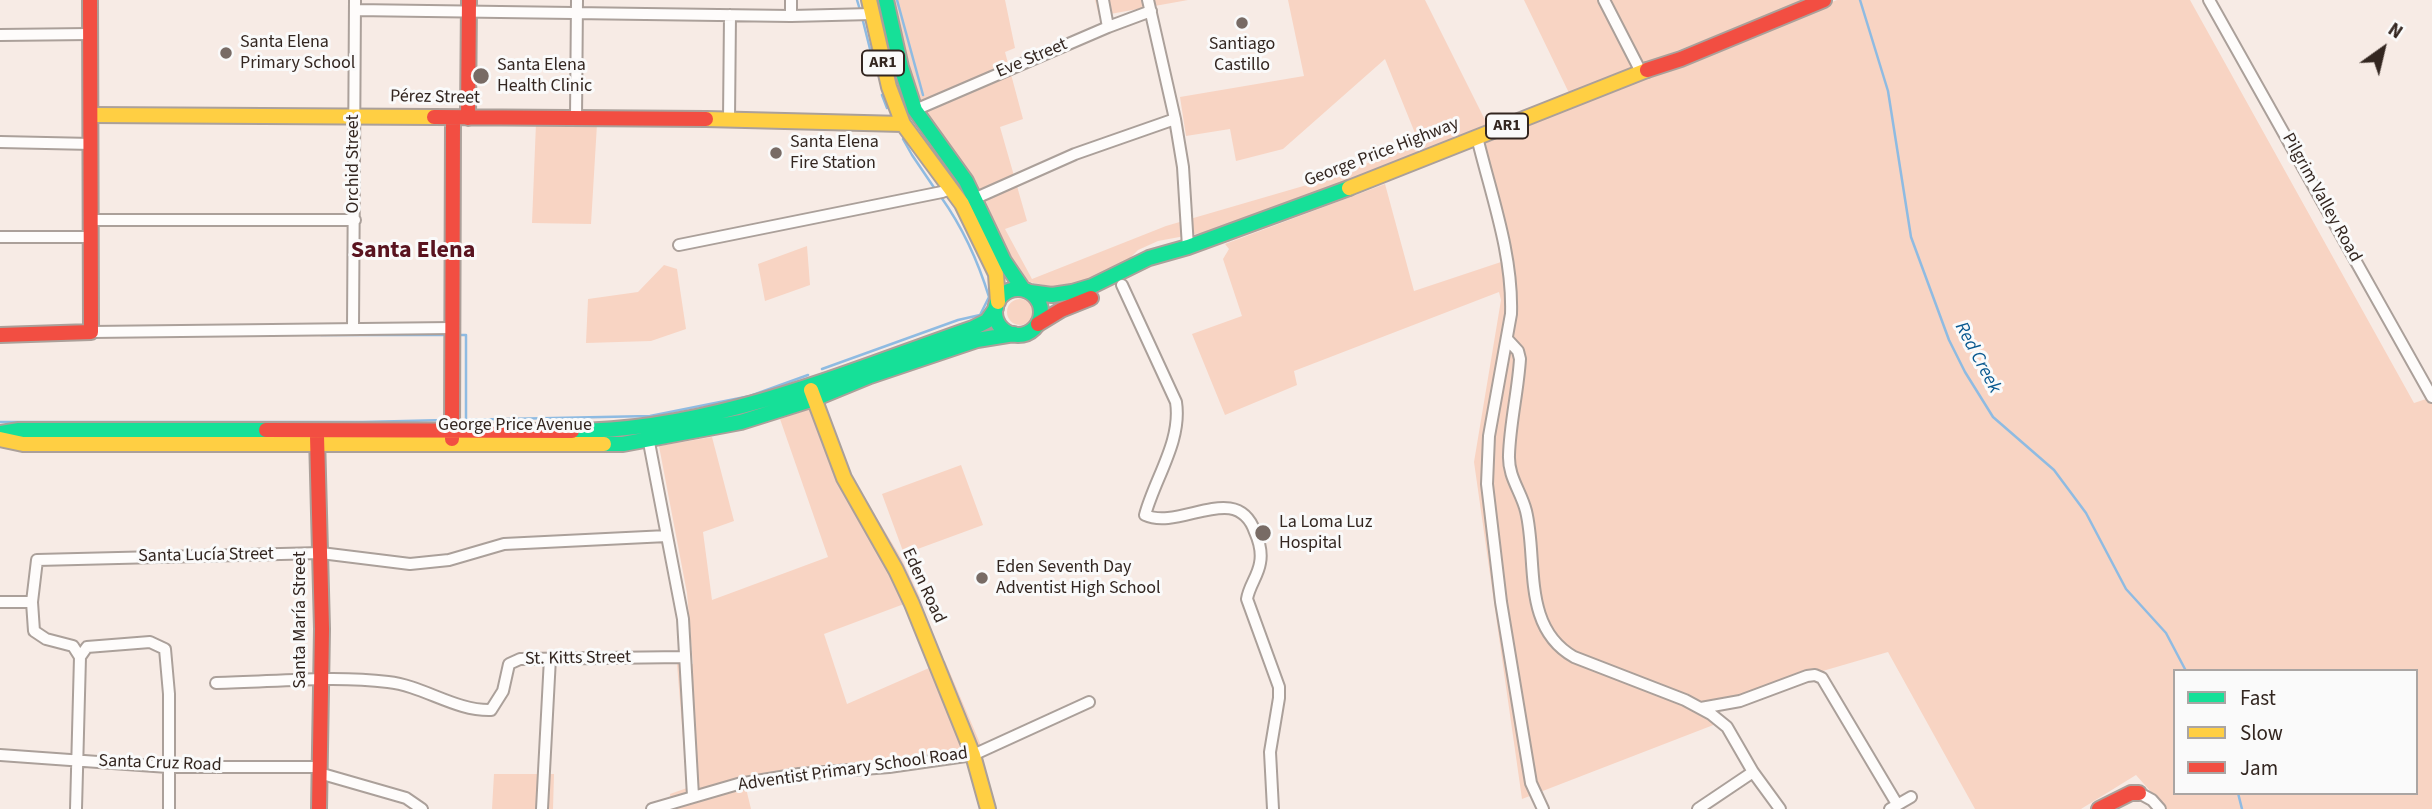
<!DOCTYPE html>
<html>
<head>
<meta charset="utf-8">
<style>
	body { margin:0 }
	#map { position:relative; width:2432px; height:809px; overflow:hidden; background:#f7ebe5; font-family:"Source Sans 3",sans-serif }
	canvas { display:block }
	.legend { position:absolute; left:2173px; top:669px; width:245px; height:126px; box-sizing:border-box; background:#fafafa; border:2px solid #aaa5a3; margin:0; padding:9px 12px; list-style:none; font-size:21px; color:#332620 }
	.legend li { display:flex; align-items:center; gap:14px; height:35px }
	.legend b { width:35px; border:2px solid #aaa5a3 }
	.north { position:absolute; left:2348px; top:14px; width:70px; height:70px; -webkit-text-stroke:5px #fafafa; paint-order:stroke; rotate:34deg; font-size:19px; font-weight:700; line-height:28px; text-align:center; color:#332620 }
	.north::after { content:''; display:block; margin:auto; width:24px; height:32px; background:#332620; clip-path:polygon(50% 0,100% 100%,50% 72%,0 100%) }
</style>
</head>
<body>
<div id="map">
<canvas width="2432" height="809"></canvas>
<ul class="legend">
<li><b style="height:9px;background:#16e098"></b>Fast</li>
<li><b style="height:9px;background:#ffcf43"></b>Slow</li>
<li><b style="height:9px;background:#f24e42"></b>Jam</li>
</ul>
<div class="north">N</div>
</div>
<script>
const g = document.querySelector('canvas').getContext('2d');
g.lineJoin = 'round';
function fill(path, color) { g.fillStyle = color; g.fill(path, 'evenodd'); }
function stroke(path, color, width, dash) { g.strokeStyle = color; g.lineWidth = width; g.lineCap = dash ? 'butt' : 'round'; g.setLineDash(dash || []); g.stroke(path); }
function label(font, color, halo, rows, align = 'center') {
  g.font = font + ' "Source Sans 3",sans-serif'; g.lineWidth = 6; g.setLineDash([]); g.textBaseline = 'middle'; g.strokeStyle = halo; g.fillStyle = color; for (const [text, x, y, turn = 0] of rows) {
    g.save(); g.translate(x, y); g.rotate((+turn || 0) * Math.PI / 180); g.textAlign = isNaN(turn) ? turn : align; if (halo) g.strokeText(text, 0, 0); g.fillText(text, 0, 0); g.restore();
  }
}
fill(new Path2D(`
	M894,0H1005L1015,48L1005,52L1023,119L1000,127L1027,221L1005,229L1032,279L1166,226L1324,180L1419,143L1385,59L1283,149L1236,161L1230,129L1186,136L1180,97L1304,76L1288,0H1425L1488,126L1217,230L1158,241L1138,250L1127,261L1065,289L1029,282L1007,250L983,195L929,117L914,84Z
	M1095,0H1188L1099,16Z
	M1524,0H1807L1569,93Z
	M1837,0H2190L2414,403L2432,397V809H2166L2136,775L2081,809H1975L1888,652L1699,707L1716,724L1522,799L1474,462L1501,300L1499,292L1294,371L1297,385L1225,415L1192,334L1242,316L1223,259L1229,249L1225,244L1385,184L1414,291L1507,260L1478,146ZM2175,671H2416V793H2175Z
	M536,123L597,124L591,224L532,223Z
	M807,246L810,285L765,301L758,264Z
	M664,265L677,269L686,329L651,341L586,343L588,299L638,292Z
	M1007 312a13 13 0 1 1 26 0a13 13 0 1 1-26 0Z
	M820,406L847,468L901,558L920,598L824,634L847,704L945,661L982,748L744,780L751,809H672L670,794L687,788L677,664H693L687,593L659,446L712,437L734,521L703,532L712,600L828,557L780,419Z
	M961,465L983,525L904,554L882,494Z
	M494,774H554L553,809H492Z`), '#f8d4c3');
stroke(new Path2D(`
	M857,0L860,10
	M897,0L923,95
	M1860,0L1888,91L1911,237L1949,340L1965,372L1993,417L2054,470L2086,513L2126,589L2166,633L2186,671
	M862,17L873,61
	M882,95L887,108
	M903,139L912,155L935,189
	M321,335H443
	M461,335H466V419
	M822,369L958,320L980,315L989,297C978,261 963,228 941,197
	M457,420L650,416L750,396L808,375
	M0,422H363L446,420
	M2238,793L2242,809`), '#8fbbe2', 2.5);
const street = new Path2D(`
	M791,0V16
	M1103,0L1108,27
	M1148,0L1175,119L1183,167L1188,247
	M1604,0L1641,72
	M2209,0L2432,397
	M355,10L791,16L872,14
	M0,35L90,34
	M915,110L1108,27L1151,11
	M576,118L577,0
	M729,119L730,15
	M1477,137C1491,195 1513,254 1511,314L1489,436L1487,484L1501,602L1531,783L1543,809
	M0,142L92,144
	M976,198L1075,154L1175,119
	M90,220H355
	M0,237H90
	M679,245L942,192L952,188
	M1122,285L1176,402C1182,441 1155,478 1145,515C1180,531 1237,480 1255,532C1259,541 1262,553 1260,563C1258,576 1249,586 1247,599L1279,687V698L1270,752L1273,809
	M353,328L355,0
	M91,332L452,328
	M1507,339L1518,351L1520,359C1518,391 1510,423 1509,455C1508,477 1521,491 1526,511C1538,560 1521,627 1574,657L1685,700L1711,714L1727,727L1753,772L1780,809
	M647,432L683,619L693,796
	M0,602H32
	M80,657L87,647L150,642L165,649L169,694V809
	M216,683C272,682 333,675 388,682C424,686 455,711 491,710L503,691L509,664L520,659L685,657
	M1701,708L1740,701L1807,676L1815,675L1822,678L1897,804
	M0,755L168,767H320
	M319,773L406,798L422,809
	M2139,793L2152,800L2160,809
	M76,809L80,657L73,646L46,639L34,631L32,602L37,560L321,553L410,564L449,560L504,544L667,536
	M542,809L550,658
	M652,809L738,784L799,774L889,767L973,755L1089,702
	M1698,809L1753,772
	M1890,809L1911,797`);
const fast = new Path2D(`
	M886,0L901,67L915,110L966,181L1004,261L1023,289
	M995 312a23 23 0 1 1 46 0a23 23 0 1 1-46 0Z
	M1030,292L1052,295L1072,292L1092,286L1149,258L1188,247L1349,188
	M572,431C711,431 843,373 973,328L987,321L996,308
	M0,433L19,430H266
	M604,444H623L741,422L814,399L870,376L977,340L1014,334`);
const slow = new Path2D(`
	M869,0L889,87L903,124L962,204L996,274L998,302
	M92,115L434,117
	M706,119L903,124
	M1349,188L1647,70
	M811,390L844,478L896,570L912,604L973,755L988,809
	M0,439L23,444H604`);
const jam = new Path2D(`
	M1647,70L1681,59L1824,0
	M434,117L706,119
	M468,118L469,0
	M1038,324L1061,310L1091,298
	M0,335L91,332L90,0
	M266,430L572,431
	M317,436L322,629L319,809
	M452,439L453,118
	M2099,809L2131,793H2139`);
stroke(street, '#aba09a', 14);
stroke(fast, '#aba09a', 18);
stroke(slow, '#aba09a', 18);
stroke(jam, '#aba09a', 18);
stroke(street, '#fefcfb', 10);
stroke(fast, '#16e098', 14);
stroke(slow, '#ffcf43', 14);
stroke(jam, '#f24e42', 14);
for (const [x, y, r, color] of [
	[1242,23,7,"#786b65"],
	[226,53,7,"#786b65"],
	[481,76,9,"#786b65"],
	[776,153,7,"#786b65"],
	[1263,533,9,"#786b65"],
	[982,578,7,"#786b65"]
]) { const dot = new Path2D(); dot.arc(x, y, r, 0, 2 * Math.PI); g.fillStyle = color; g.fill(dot); stroke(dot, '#fafafa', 2.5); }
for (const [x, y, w] of [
	[883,63,42],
	[1507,126,42]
]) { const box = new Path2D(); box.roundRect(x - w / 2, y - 12.5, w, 25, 5); g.fillStyle = '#fafafa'; g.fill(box); stroke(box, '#332620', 2); }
label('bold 16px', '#332620', null, [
	["AR1",883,63],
	["AR1",1507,126]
]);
label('18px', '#332620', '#fafafa', [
	["Santa Elena",240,43],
	["Primary School",240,64],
	["Santiago",1242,45,"center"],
	["Castillo",1242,66,"center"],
	["Santa Elena",497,66],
	["Health Clinic",497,87],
	["Santa Elena",790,143],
	["Fire Station",790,164],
	["La Loma Luz",1279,523],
	["Hospital",1279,544],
	["Eden Seventh Day",996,568],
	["Adventist High School",996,589]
], 'left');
label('18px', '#332620', '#fafafa', [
	["Eve Street",1032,59,-23],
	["Pérez Street",435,98,1],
	["George Price Highway",1382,153,-21],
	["Orchid Street",354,164,-90],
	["Pilgrim Valley Road",2321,198,61],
	["George Price Avenue",515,426],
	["Santa Lucía Street",206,556,-1],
	["Eden Road",923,586,65],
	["Santa María Street",301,620,-90],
	["St. Kitts Street",578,659,-1],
	["Santa Cruz Road",160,764,2],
	["Adventist Primary School Road",853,770,-8]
]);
label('italic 19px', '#08588f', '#fafafa', [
	["Red Creek",1977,358,62]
]);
label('bold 24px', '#59131f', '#fafafa', [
	["Santa Elena",413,252]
]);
</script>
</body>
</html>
